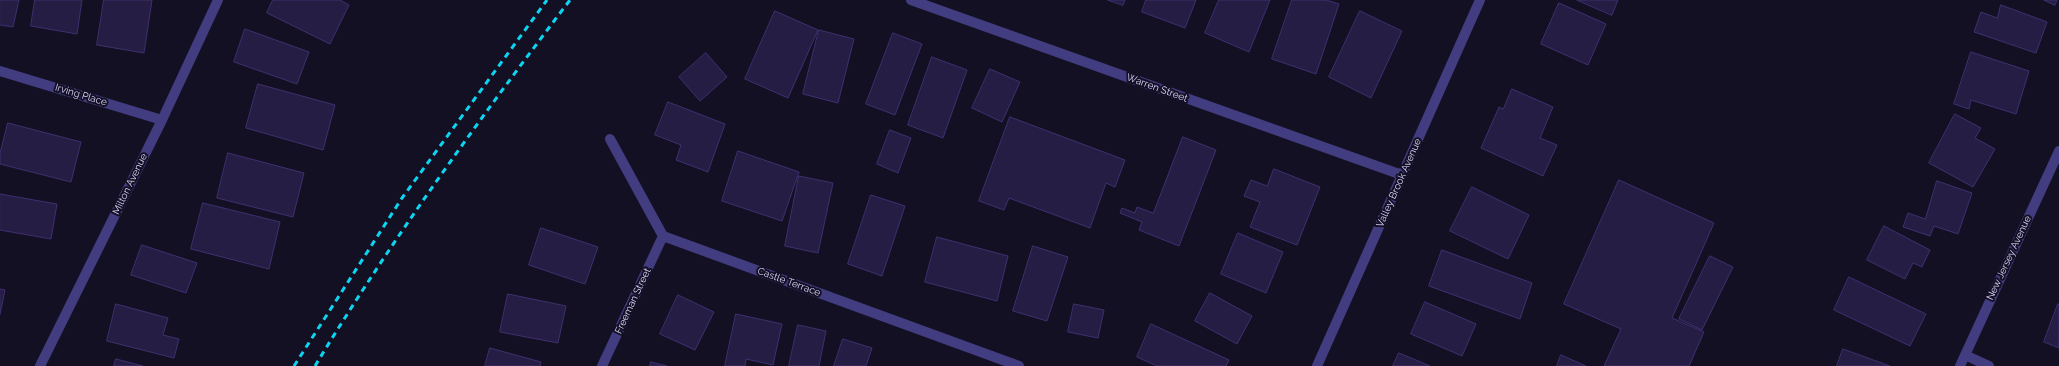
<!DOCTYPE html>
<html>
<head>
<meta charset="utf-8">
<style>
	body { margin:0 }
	canvas { display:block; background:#141024 }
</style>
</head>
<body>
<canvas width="2059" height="366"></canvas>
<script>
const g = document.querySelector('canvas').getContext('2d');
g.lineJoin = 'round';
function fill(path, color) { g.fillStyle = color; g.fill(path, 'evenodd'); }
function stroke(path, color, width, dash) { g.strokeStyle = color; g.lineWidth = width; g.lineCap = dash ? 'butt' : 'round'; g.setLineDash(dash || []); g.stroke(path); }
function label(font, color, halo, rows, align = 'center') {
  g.font = font + ' Raleway,sans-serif'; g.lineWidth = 4; g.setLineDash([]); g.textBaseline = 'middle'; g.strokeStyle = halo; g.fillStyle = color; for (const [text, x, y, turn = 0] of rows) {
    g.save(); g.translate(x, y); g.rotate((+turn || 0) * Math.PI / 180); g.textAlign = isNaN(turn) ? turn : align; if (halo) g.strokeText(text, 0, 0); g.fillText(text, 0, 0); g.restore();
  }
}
const building = new Path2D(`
	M0,0H19L13,27L0,25Z
	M35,0H82L77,34L31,26Z
	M104,0H152L144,53L97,45Z
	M273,0H340L349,5L330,44L267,13Z
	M1108,0H1125L1123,5Z
	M1146,0H1196L1185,28L1142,12Z
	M1219,0H1270L1249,52L1205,33Z
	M1292,0H1326L1339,4L1316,74L1272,59Z
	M1577,0H1618L1612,15Z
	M2044,0H2057L2055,5Z
	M1559,3L1606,24L1588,65L1541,44Z
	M2001,5L2047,22L2036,53L1974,32L1981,12L1997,18Z
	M775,11L818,30L788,98L745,79Z
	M1360,11L1402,31L1371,98L1329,77Z
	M245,29L309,52L297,84L234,62Z
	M819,30L854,39L838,103L803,94Z
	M893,33L922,44L895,115L866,104Z
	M1971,52L2029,71L2016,114L1971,100L1969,109L1954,104Z
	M706,53L727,77L700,101L679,77Z
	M932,57L967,70L943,138L908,125Z
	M990,69L1020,82L1002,122L972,108Z
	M258,84L335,105L323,150L246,128Z
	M1512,89L1553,107L1540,138L1557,145L1543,176L1481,148L1499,107L1503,109Z
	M668,102L725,124L708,172L676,160L681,145L655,135Z
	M1955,114L1981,128L1975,138L1995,149L1973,187L1929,163Z
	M1010,117L1125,160L1115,187L1106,183L1090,228L1009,198L1004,210L979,201Z
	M8,123L81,142L71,182L0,164V154Z
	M890,130L911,138L898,173L877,164Z
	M1183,137L1216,150L1179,246L1139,230L1142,222L1120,213L1122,208L1135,213L1137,207L1153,213Z
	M738,151L799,172L782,221L722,201Z
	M228,153L304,173L293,217L217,198Z
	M1274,169L1320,187L1297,245L1250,227L1260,202L1244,196L1251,180L1267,186Z
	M799,176L833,183L818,253L785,246Z
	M1619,180L1714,223L1672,318L1704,332L1689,366H1604L1621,329L1564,304Z
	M1937,181L1972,193L1958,234L1934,226L1930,236L1903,227L1908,213L1925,219Z
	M1472,187L1529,215L1508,259L1450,231Z
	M0,194L57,204L51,239L0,230Z
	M871,195L905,206L882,276L848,264Z
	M203,203L280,222L269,269L191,249Z
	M1884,226L1930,250L1922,267L1913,263L1905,279L1867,260Z
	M541,228L598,247L585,284L529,265Z
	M1238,233L1283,252L1266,293L1221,274Z
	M937,237L1008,256L997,301L925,282Z
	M142,245L197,263L186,293L131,275Z
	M1033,246L1068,257L1047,321L1013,311Z
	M1442,250L1532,283L1520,319L1429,286Z
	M1710,256L1733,267L1702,330L1679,319Z
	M1849,277L1926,314L1910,346L1834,310Z
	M0,289L5,290L0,314Z
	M1210,293L1252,316L1237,344L1195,321Z
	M508,294L566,306L558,343L500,332Z
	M678,295L714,312L695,350L660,334Z
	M1425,302L1476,324L1462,356L1411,334Z
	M116,304L168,318L163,335L179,339L174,358L107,341Z
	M1074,304L1104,310L1098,338L1068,332Z
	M2058,304H2059V348L2044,342Z
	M736,314L782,324L773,365L746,359L745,366H725Z
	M1151,324L1229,360L1226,366H1157L1137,357Z
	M798,325L826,331L819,366H789Z
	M843,339L872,348L866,366H834Z
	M490,348L541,362L540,366H485Z
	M1843,349L1890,366H1837Z
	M1399,353L1430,366H1393Z
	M1561,355L1586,366H1557Z
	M116,359L143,366H114Z
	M651,362L667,366H650Z`);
fill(building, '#261d44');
stroke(building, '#3e306f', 1);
stroke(new Path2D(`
	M911,0L1402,175
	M0,71L162,120
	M610,139L663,236L1019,366
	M1965,355L1989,366
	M40,366L162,120L218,0
	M602,366L663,236
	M1317,366L1480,0
	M1960,366L2059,151`), '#423d81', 10);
stroke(new Path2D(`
	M294,366L402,198L547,0
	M315,366C392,239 480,118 570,0`), '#0cd5f2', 3, [6, 5]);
label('10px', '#dbd5fd', '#141024', [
	["Warren Street",1157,88,20],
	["Irving Place",81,95,17],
	["Valley Brook Avenue",1399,183,-66],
	["Milton Avenue",130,184,-64],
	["New Jersey Avenue",2009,258,-65],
	["Castle Terrace",789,282,20],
	["Freeman Street",633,301,-65]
]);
</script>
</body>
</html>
